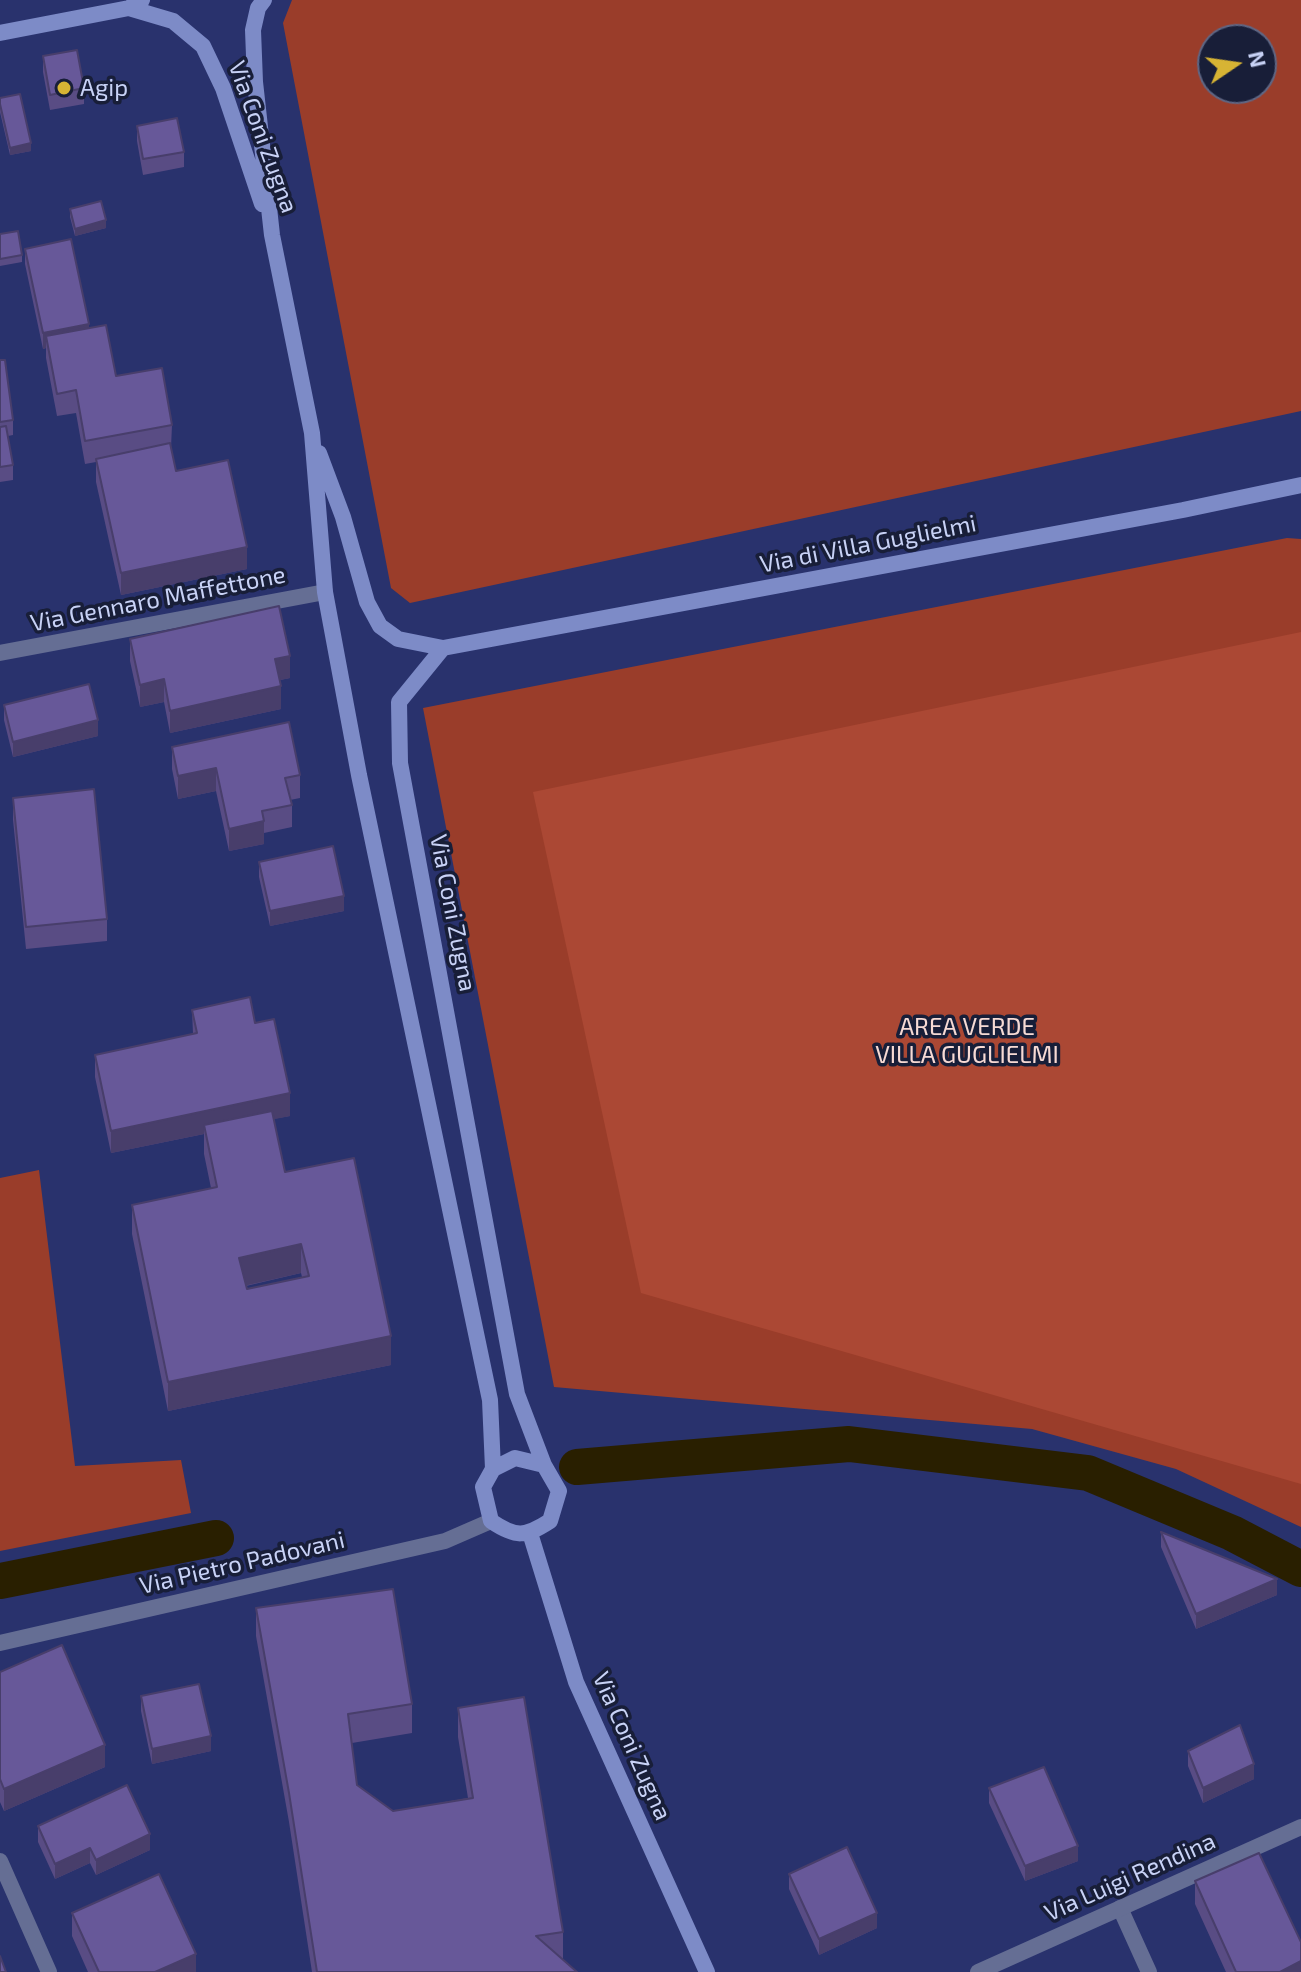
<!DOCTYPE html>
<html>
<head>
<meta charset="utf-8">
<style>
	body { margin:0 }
	#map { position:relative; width:1301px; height:1972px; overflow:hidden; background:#29326d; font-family:"Exo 2",sans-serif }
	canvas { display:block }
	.north { position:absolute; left:1197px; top:24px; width:80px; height:80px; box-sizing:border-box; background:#181e38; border:2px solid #5e6684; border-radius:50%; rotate:77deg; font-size:22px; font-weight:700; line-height:32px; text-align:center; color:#c8d2f6 }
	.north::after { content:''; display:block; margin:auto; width:28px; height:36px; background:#d7b434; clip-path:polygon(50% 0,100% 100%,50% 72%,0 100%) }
</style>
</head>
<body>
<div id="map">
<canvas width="1301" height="1972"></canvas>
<div class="north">N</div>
</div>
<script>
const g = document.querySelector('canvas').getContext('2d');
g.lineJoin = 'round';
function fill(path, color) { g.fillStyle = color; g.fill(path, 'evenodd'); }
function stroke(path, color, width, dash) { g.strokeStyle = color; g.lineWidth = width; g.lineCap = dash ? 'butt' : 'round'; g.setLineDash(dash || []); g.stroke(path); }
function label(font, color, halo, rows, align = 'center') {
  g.font = font + ' "Exo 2",sans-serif'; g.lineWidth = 7; g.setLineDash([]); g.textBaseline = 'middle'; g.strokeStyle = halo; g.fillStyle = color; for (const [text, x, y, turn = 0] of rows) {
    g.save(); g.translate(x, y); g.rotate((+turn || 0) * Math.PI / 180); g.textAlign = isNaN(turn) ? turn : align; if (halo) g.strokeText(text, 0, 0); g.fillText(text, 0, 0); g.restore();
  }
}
fill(new Path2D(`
	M292,0H1301V411L410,603L391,588L283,23ZM1261,40V88H1213V40Z
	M1287,538L1301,539V1527L1176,1469L1032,1429L554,1387L423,708Z
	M39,1170L75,1466L181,1460L191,1513L0,1551V1178Z`), '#9a3d2a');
fill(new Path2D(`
	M1301,632V1484L641,1293L533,792Z`), '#ab4834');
stroke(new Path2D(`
	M577,1467L849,1444L1088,1473L1232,1533L1301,1569
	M0,1581L216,1538`), '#291f00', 36);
stroke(new Path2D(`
	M1120,1908L1149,1972`), '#656e94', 16);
stroke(new Path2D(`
	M0,653L325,592
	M0,1643L445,1541L491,1521
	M0,1861L49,1972
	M978,1972L1301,1827`), '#656e94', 16);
stroke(new Path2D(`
	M264,0L258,8L253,30L255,82L272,235L312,433L325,592L359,775L490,1400L493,1469L483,1487L491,1521C516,1538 525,1537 550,1521L559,1491L544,1465L517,1394L400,763L399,702L443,648
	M129,8L173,21L203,46L223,88L262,204
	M0,33L129,8L142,0
	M319,453L343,517L367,602L380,626L398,639L443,648L1183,510L1301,485
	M493,1469L515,1458L544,1465
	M530,1533L576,1682L707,1972`), '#7d8bc7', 16);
fill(new Path2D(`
	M43,56L84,88V104L50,110L43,72Z
	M0,98L31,151L10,155L0,112Z
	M137,126L184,152V167L143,175L137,141Z
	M70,209L106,228L75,236L70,217Z
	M0,234L22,255V262L0,266Z
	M25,249L89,328L116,376L172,425L171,448L176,471L247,569L121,595L96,482V462L85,464L76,413L57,416L46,358V348L43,349L25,264Z
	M0,360L13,420V435L8,436L13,465V480L0,482Z
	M130,639L290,678L280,680L281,709L170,733L164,702L140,707L130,661Z
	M4,705L98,736L13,757L4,720Z
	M172,747L300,775V798L290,800L292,805V827L264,833V844L229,851L216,791L178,799L172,769Z
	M13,798L107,919V941L26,949L13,820Z
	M259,862L344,911L270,926L259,877Z
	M192,1010L255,1023L290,1116L273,1119L285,1172L391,1365L168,1411L132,1234V1205L211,1188L204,1154V1134L111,1153L95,1077V1055L193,1034ZM301,1273L302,1277L247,1289L246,1286Z
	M1161,1532L1277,1595L1196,1629L1161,1547Z
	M256,1608L412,1704V1733L352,1743L357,1785L393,1811L468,1798L458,1737V1708L563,1932V1959L577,1972H312L289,1822L256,1636Z
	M0,1672L105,1767L4,1811L0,1802Z
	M141,1696L211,1751L152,1764L141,1711Z
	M1188,1751L1254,1779L1203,1803L1188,1766Z
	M989,1788L1078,1861L1025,1881L989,1803Z
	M38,1826L150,1850L96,1875L90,1863L55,1879L38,1842Z
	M789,1874L877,1928L819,1955L789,1889Z
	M1195,1881L1301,1972H1226L1195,1904Z
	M72,1913L196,1972H88L72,1936Z`), '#594c84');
fill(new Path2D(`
	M31,143V151L10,155V148Z
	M106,220V228L75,236V229Z
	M89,324V339L46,336V348L43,349V333Z
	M247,547V569L121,595V573Z
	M290,656V678L275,681V659Z
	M164,679V702L140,707V685Z
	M281,686V709L170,733V711Z
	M98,720V736L13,757V742Z
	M216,768V791L178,799V776Z
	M264,821V844L229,851V829Z
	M344,896V911L270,926V911Z
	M290,1093V1116L206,1133L204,1125V1134L111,1153V1131Z
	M301,1244V1273L239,1287V1258Z
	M391,1336V1365L168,1411V1382Z
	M1277,1579V1595L1196,1629V1614Z
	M211,1736V1751L152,1764V1749Z
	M105,1745V1767L4,1811V1789Z
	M1254,1764V1779L1203,1803V1788Z
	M150,1834V1850L96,1875V1860Z
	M1078,1846V1861L1025,1881V1866Z
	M90,1848V1863L55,1879V1864Z
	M877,1913V1928L819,1955V1939Z
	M196,1954V1972H155Z
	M1301,1961V1972H1280Z`), '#483e6b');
const building = new Path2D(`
	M77,50L84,88L50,95L43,56Z
	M20,94L31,143L10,148L0,104V98Z
	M177,118L184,152L143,159L137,126Z
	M101,201L106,220L75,229L70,209Z
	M18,231L22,255L0,259V234Z
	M71,239L89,324L43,333L25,249Z
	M106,325L116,376L162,368L172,425L85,441L76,390L57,394L46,336Z
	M0,360H5L13,420L0,422Z
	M6,426L13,465L0,467V427Z
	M170,443L176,471L228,460L247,547L121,573L96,459Z
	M279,606L290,656L275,659L281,686L170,711L164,679L140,685L130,639Z
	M89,684L98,720L13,742L4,705Z
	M289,722L300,775L285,778L292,805L262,811L264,821L229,829L216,768L178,776L172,747Z
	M94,789L107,919L26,927L13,798Z
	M333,846L344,896L270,911L259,862Z
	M250,997L255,1023L274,1019L290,1093L111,1131L95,1055L197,1033L192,1010Z
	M272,1111L285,1172L354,1158L391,1336L168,1382L132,1205L217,1187L204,1125ZM301,1244L309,1276L247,1289L239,1258Z
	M1161,1532L1277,1579L1196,1614Z
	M393,1589L412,1704L348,1714L357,1785L393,1811L473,1798L458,1708L524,1697L563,1932L536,1936L577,1972H317L289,1793L256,1608Z
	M62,1645L105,1745L4,1789L0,1779V1672Z
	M199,1684L211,1736L152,1749L141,1696Z
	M1240,1725L1254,1764L1203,1788L1188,1751Z
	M1044,1767L1078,1846L1025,1866L989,1788Z
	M127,1785L150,1834L96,1860L90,1848L55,1864L38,1826Z
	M847,1847L877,1913L819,1939L789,1874Z
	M1259,1853L1301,1942V1961L1280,1972H1236L1195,1881Z
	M159,1874L196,1954L155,1972H99L72,1913Z
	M0,1956L6,1972H0Z`);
fill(building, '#675899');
stroke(building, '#483e6b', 2);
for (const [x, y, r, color] of [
	[64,88,8,"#d7b434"]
]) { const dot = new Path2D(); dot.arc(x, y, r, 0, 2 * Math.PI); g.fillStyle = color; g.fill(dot); stroke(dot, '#181e38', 3); }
label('24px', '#c8d2f6', '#181e38', [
	["Agip",80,88]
], 'left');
label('24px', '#c8d2f6', '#181e38', [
	["Via Coni Zugna",263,137,70],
	["Via di Villa Guglielmi",868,544,-11],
	["Via Gennaro Maffettone",158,599,-11],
	["Via Coni Zugna",453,913,79],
	["Via Pietro Padovani",242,1563,-13],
	["Via Coni Zugna",632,1746,66],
	["Via Luigi Rendina",1130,1877,-24]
]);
label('24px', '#f7dad4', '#181e38', [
	["AREA VERDE",967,1027],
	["VILLA GUGLIELMI",967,1055]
]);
</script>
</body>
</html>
